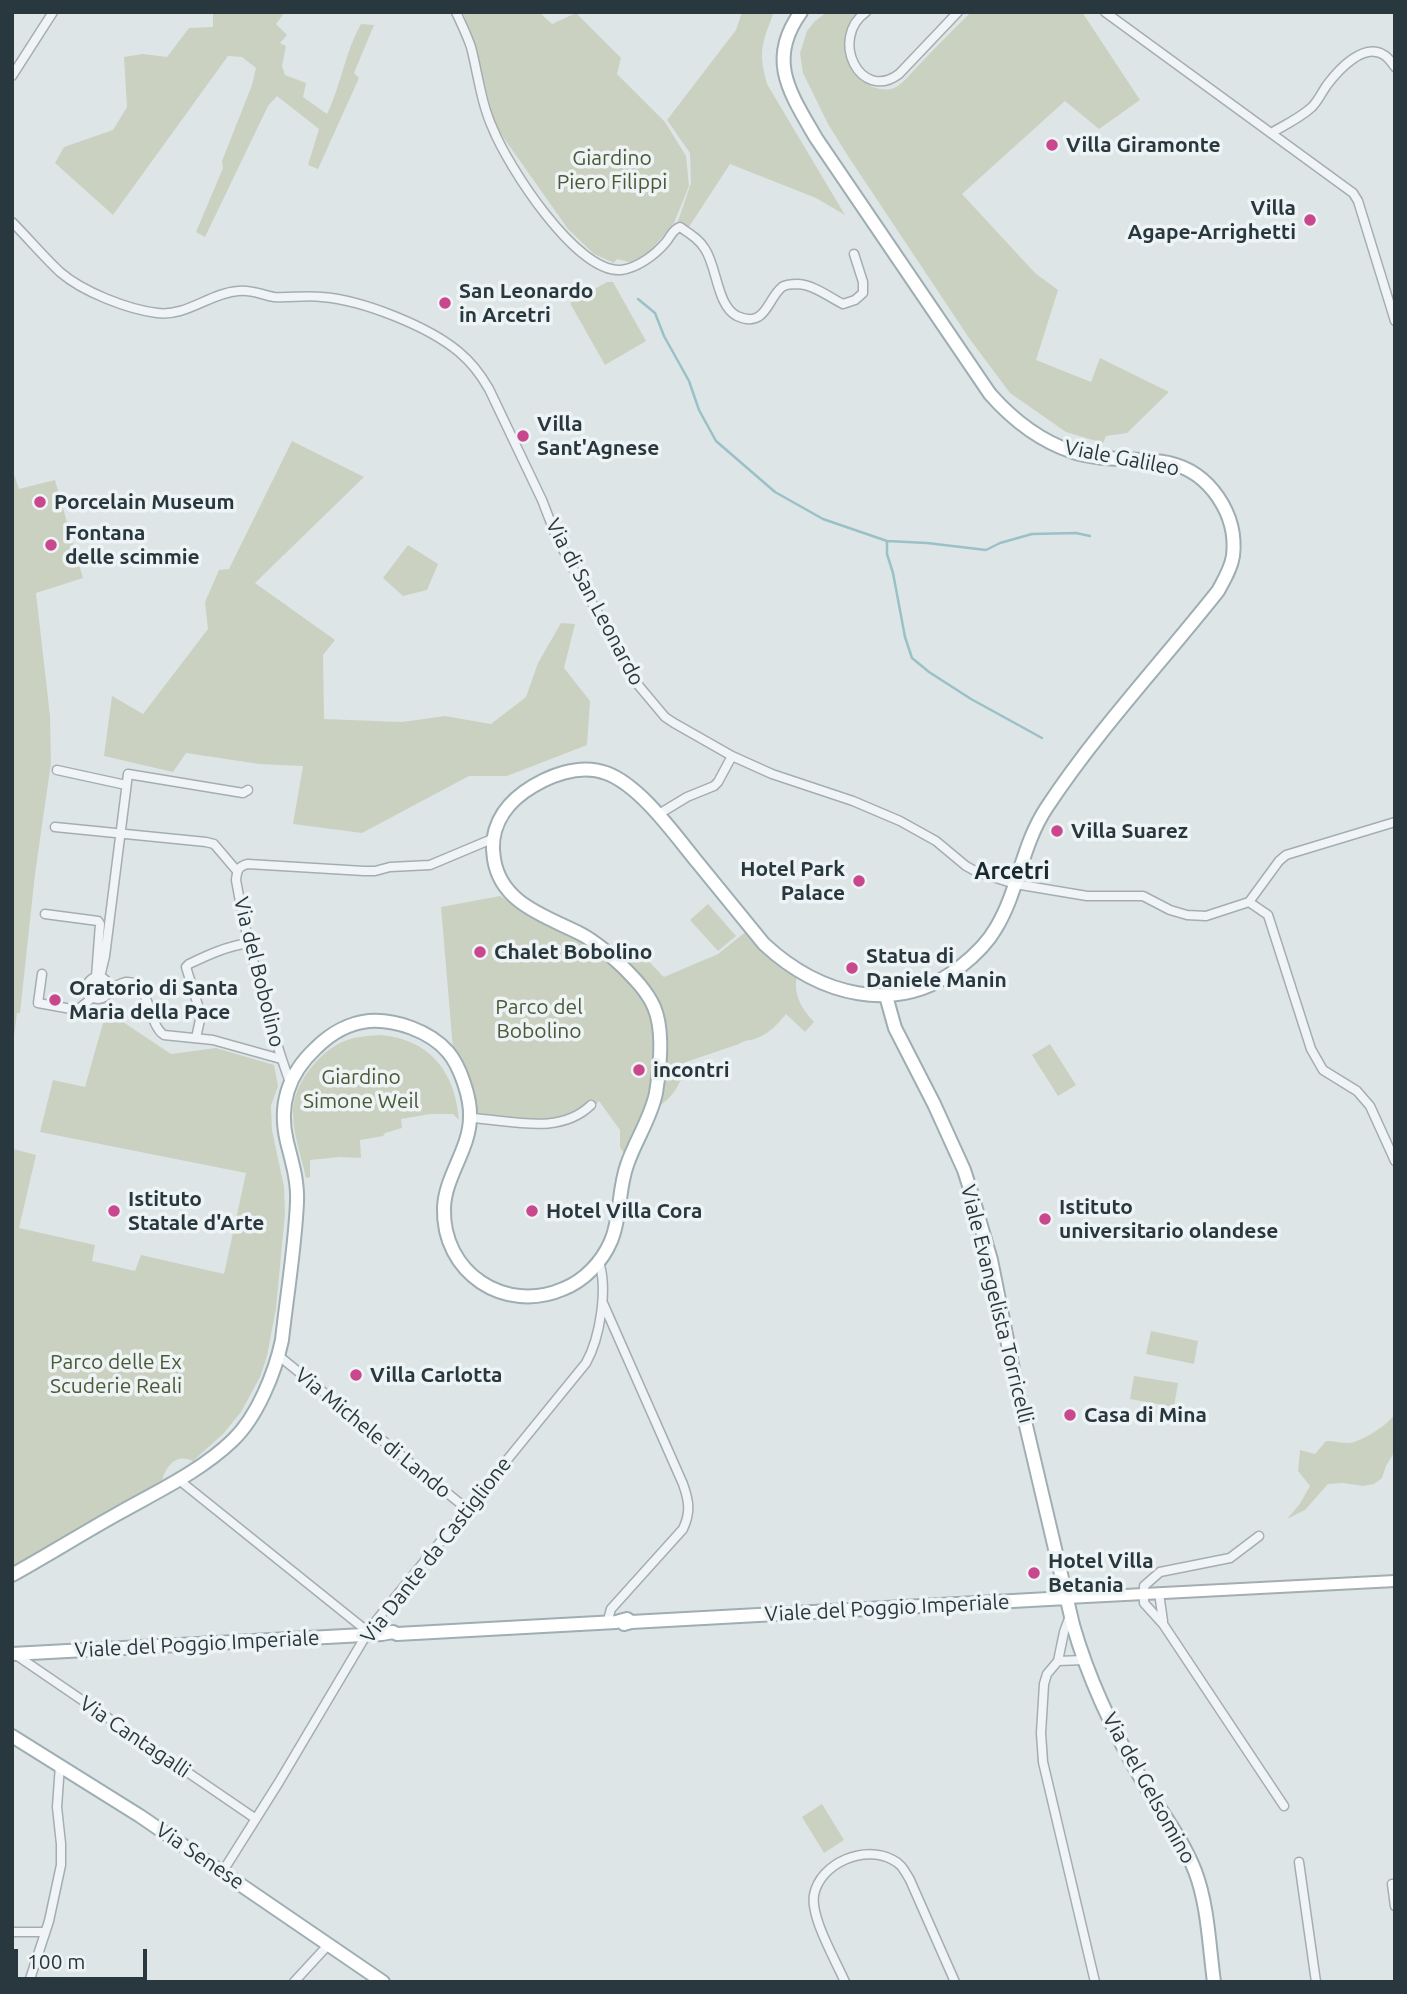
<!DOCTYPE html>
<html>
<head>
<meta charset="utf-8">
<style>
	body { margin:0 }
	#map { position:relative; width:1407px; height:1994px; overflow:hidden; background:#dee5e7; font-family:Ubuntu,sans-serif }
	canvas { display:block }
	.frame { position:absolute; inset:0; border:14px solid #28383e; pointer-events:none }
	.scale { position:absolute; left:14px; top:1949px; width:133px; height:32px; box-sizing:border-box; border:4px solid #28383e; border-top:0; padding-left:9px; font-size:21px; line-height:24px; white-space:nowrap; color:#28383e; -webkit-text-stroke:5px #eef4f5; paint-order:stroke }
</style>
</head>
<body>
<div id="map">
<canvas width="1407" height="1994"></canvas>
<div class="frame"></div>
<div class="scale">100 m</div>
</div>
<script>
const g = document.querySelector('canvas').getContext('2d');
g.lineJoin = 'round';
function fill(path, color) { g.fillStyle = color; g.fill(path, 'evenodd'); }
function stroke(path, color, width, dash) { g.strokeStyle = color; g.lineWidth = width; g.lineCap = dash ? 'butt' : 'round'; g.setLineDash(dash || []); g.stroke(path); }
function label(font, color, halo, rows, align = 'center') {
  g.font = font + ' Ubuntu,sans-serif'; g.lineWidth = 7; g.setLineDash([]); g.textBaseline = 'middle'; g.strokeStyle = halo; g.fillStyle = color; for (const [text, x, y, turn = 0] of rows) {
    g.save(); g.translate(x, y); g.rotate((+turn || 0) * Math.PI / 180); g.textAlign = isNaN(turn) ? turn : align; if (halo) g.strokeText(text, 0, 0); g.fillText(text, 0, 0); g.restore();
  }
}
fill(new Path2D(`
	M213,12H285L276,24L287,35L280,43L286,46L282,66L285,75L306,83L303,97L327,114C341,85 345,52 361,24L374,25L354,73L359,78L318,169L308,165L319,129L277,96L268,106L205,237L196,232L223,168L222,161L252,85L256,68L242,57L228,56L113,215L55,163L64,147L113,130L127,107L124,57L143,54L167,57L189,28L213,27Z
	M463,12H539L552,24L576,13L621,58L617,74L665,122L686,156L689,186L674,223L647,255L632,263L617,259L614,263L594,254L568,229L496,127L472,39Z
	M742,12H774C762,43 758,51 767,84L845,215L816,198L730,164L685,233L676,227L691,183L690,153L667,120L736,30Z
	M827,12H861C835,33 842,74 873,87C879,89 887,91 894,88C903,84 911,73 918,66C935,48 953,30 971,12H1082L1140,100L1099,129L1065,101L962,194L1035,273L1058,290L1036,360L1091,382L1100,358L1169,392L1127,433L1106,436L1103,443L1066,432L1010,393L969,338L848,156L828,124L803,73L800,53L807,31L815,21Z
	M607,282H613L646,341L605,365L570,303Z
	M292,441L364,477L255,583L335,640L323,655L324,719L402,722L445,716L491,724L526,697L538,663L561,623L575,624L564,668L590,701L587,745L507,776H469L362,833L293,824L303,766L259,764L186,753L173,772L104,756L112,696L143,714L208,629L205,602L219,570L229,569Z
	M12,468L19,489L55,480L83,578L36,593L50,716L51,763L35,874L20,1013H17L12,1052Z
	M408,545L438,564L427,590L403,596L383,578Z
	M500,896L526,912L593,946L625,976L650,1006L657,1050L651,1094L625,1155L620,1147V1130L599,1101C568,1139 517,1127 475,1121L473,1092L466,1070L453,1049L441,907Z
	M708,904L736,936L718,951L690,920Z
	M748,930L797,975C793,994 801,1008 814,1022L805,1032L786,1014C777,1025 770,1033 757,1038C750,1041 746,1039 739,1044L686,1062C682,1083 673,1099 654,1109L660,1012L616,957C639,945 649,962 664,977L718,954Z
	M123,1022L171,1054L216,1048L274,1065L278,1086L271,1106L272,1130L284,1187L285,1214L276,1308L267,1356L260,1377L241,1412L223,1434L193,1461C176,1453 167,1465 162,1480L12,1568L13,1149L36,1155L19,1228L95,1245L92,1261L135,1271L141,1255L224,1274L246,1173L40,1132L53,1080L85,1087L103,1023Z
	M380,1035C430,1039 455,1072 459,1120L453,1114H430L401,1119L402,1128L385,1133L383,1136L360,1140L361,1158L340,1157L310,1160V1177L306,1178C302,1159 293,1134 293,1114C292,1087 315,1057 338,1044C351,1037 365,1036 380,1035Z
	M1050,1044L1076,1085L1058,1096L1032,1055Z
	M1151,1331L1198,1341L1194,1364L1146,1354Z
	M1134,1376L1178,1383L1174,1407L1130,1399Z
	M1395,1413V1451L1386,1466L1382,1478L1374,1484L1363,1486L1343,1483L1328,1484L1305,1510L1287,1519L1299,1505L1310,1486L1298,1471L1300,1450L1315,1454L1326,1441C1333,1441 1341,1443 1349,1443C1361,1442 1390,1424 1395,1413Z
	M822,1804L844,1840L824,1853L802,1817Z`), '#cbd1c0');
stroke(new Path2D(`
	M638,299L655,313L664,336L689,381L699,410L716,441L775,492L823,519L887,541L927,543L986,550L1000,543L1032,534L1076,533L1090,536
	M887,542V554L893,573L905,637L912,658L929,672L971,699L1042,738`), '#9ac1c6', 2.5);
const street = new Path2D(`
	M456,12C461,23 467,35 471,47C478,74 481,103 493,129C508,166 576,273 621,270C638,268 656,254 666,242C671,236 672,230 680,227C690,234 699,239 705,249C717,267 717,306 737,316C766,329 767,299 782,287C786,284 794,284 798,284C814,285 829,297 843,304L855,300L863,293V282L854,254
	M866,12C829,38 860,103 899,74L958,12
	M1105,12L1353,193L1358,201L1395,321
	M12,76L53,12
	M1271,133C1285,125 1300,118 1312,107C1318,101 1322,92 1327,85C1339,69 1364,42 1384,55C1389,58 1392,63 1395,67
	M12,222C28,238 43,256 60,272C83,292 127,309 157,313C186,317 210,293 238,291C251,289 262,295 274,297C290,298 306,295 322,297C362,300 428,326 459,352C471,362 481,375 489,389L542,500L556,536L579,580L639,686L665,717L674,723L732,756L772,774L853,801L900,821L936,841L966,866L977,872L1015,884L1087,896H1143L1170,910L1187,915L1206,916L1249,902L1268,915L1311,1049L1323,1070L1357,1091L1370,1106L1395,1161
	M57,770L126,785
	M659,814L687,797L714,786L718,782L732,756
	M55,827L206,842L214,844L237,871
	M1249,902L1279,861L1286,855L1395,822
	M45,914L98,921L100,924L96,977
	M42,974L38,1003L77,1010L92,998
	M87 988a11 11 0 1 1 22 0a11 11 0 1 1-22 0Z
	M100,977L105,956L128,774L243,793L248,790
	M110,988C115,987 121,983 126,982C151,980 147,1024 164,1035L213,1040L281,1059
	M196,1038L201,1015L186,967L189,964C208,955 227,946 249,943
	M290,1083C267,1017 248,949 236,880C237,871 238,866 248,864L364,871H375L390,867L430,865L492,839
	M471,1118C511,1120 559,1136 591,1105
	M603,1303L683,1484C689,1501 691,1512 683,1529L611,1609L607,1623
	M279,1356L467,1509
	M179,1480L362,1627L367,1635
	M1259,1536L1230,1558L1160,1572L1144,1586V1603L1163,1624L1284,1806
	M1159,1593L1163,1621
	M1070,1616L1064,1632L1058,1661L1047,1674L1044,1684L1041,1733L1043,1762L1095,1982
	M16,1655L256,1819
	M1058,1661L1084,1660
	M1299,1862L1316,1982
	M223,1871L279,1782L371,1627L586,1363C600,1338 608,1289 599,1262
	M1392,1884L1395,1906
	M12,1932H45
	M29,1982L49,1921L61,1865V1844L57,1807L60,1765
	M294,1982L329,1944
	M845,1982C836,1961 810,1917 814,1895C820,1863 865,1844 893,1860C902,1864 905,1872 910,1880L955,1982`);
const secondary = new Path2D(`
	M1067,1598L1395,1581`);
const primary = new Path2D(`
	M886,996L895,1028L934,1104L964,1170L972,1195L991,1260L1015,1379L1073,1625C1089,1681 1114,1733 1143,1782C1161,1812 1182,1838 1195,1871C1208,1905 1209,1945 1214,1982
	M12,1575C48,1555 83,1533 119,1513C158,1491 201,1471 233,1440C257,1417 275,1373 282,1340C287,1294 295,1248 297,1202C298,1181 292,1162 287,1142C278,1105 288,1074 316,1048C330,1034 349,1023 369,1021C395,1019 430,1031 448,1052C460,1066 471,1098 470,1117C470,1149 445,1176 444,1208C442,1273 505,1314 563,1289C584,1281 602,1262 611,1241C621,1218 618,1190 627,1165C635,1141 651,1118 656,1093C660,1068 664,1030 654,1007C647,991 634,978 622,966C609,954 596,942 581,934C546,916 501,904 494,859C489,831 502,808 524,792C547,776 579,763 606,773C640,785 675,835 698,863C720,890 742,917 764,944C819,995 896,1017 960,967C974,956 987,944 996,928C1019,890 1021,846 1047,807C1098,730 1161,663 1218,591C1224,580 1231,569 1233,556C1238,515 1210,472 1169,463C1137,457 1103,462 1073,452C1040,441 1012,419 990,394L816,138C790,93 766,60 801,12
	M624,1624L631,1622L1067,1598
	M12,1654L382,1634L393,1632L397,1634L616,1622L627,1619L631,1622
	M12,1736L140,1816L383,1982`);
stroke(street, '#a4aeb1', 11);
stroke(secondary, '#a4aeb1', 14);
stroke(primary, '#9eaeb3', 16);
stroke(street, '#f1f4f6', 8);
stroke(secondary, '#fff', 10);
stroke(primary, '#fff', 12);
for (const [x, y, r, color] of [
	[1052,145,7,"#c9478d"],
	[1310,220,7,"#c9478d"],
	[445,303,7,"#c9478d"],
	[523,436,7,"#c9478d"],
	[40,502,7,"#c9478d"],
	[51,545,7,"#c9478d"],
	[1057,831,7,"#c9478d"],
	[859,881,7,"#c9478d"],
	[480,952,7,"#c9478d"],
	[852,968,7,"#c9478d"],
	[55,1000,7,"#c9478d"],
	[639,1070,7,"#c9478d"],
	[114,1211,7,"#c9478d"],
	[532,1211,7,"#c9478d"],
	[1045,1219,7,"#c9478d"],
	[356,1375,7,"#c9478d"],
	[1070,1415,7,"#c9478d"],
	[1034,1573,7,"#c9478d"]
]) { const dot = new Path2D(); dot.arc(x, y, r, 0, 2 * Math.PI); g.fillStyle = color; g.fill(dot); stroke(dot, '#eef4f5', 2.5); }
label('bold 21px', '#28383e', '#eef4f5', [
	["Villa Giramonte",1066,145],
	["Villa",1296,208,"right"],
	["Agape-Arrighetti",1296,232,"right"],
	["San Leonardo",459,291],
	["in Arcetri",459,315],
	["Villa",537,424],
	["Sant'Agnese",537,448],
	["Porcelain Museum",54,502],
	["Fontana",65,533],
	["delle scimmie",65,557],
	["Villa Suarez",1071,831],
	["Hotel Park",845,869,"right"],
	["Palace",845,893,"right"],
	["Chalet Bobolino",494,952],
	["Statua di",866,956],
	["Daniele Manin",866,980],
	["Oratorio di Santa",69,988],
	["Maria della Pace",69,1012],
	["incontri",653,1070],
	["Istituto",128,1199],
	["Statale d'Arte",128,1223],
	["Istituto",1059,1207],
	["universitario olandese",1059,1231],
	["Hotel Villa Cora",546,1211],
	["Villa Carlotta",370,1375],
	["Casa di Mina",1084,1415],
	["Hotel Villa",1048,1561],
	["Betania",1048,1585]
], 'left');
label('21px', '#4a5936', '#eef4f5', [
	["Giardino",612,158],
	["Piero Filippi",612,182],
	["Parco del",539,1007],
	["Bobolino",539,1031],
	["Giardino",361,1077],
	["Simone Weil",361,1101],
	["Parco delle Ex",116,1362],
	["Scuderie Reali",116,1386]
]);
label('21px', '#28383e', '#eef4f5', [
	["Viale Galileo",1122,458,11],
	["Via di San Leonardo",595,602,62],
	["Via del Bobolino",259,972,76],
	["Viale Evangelista Torricelli",997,1304,76],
	["Via Michele di Lando",373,1433,39],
	["Via Dante da Castiglione",436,1550,-52],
	["Viale del Poggio Imperiale",887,1608,-3],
	["Viale del Poggio Imperiale",197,1644,-3],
	["Via Cantagalli",135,1737,34],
	["Via del Gelsomino",1149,1788,61],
	["Via Senese",200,1856,34]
]);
label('bold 23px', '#1a292e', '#eef4f5', [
	["Arcetri",1012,871]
]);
</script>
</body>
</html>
